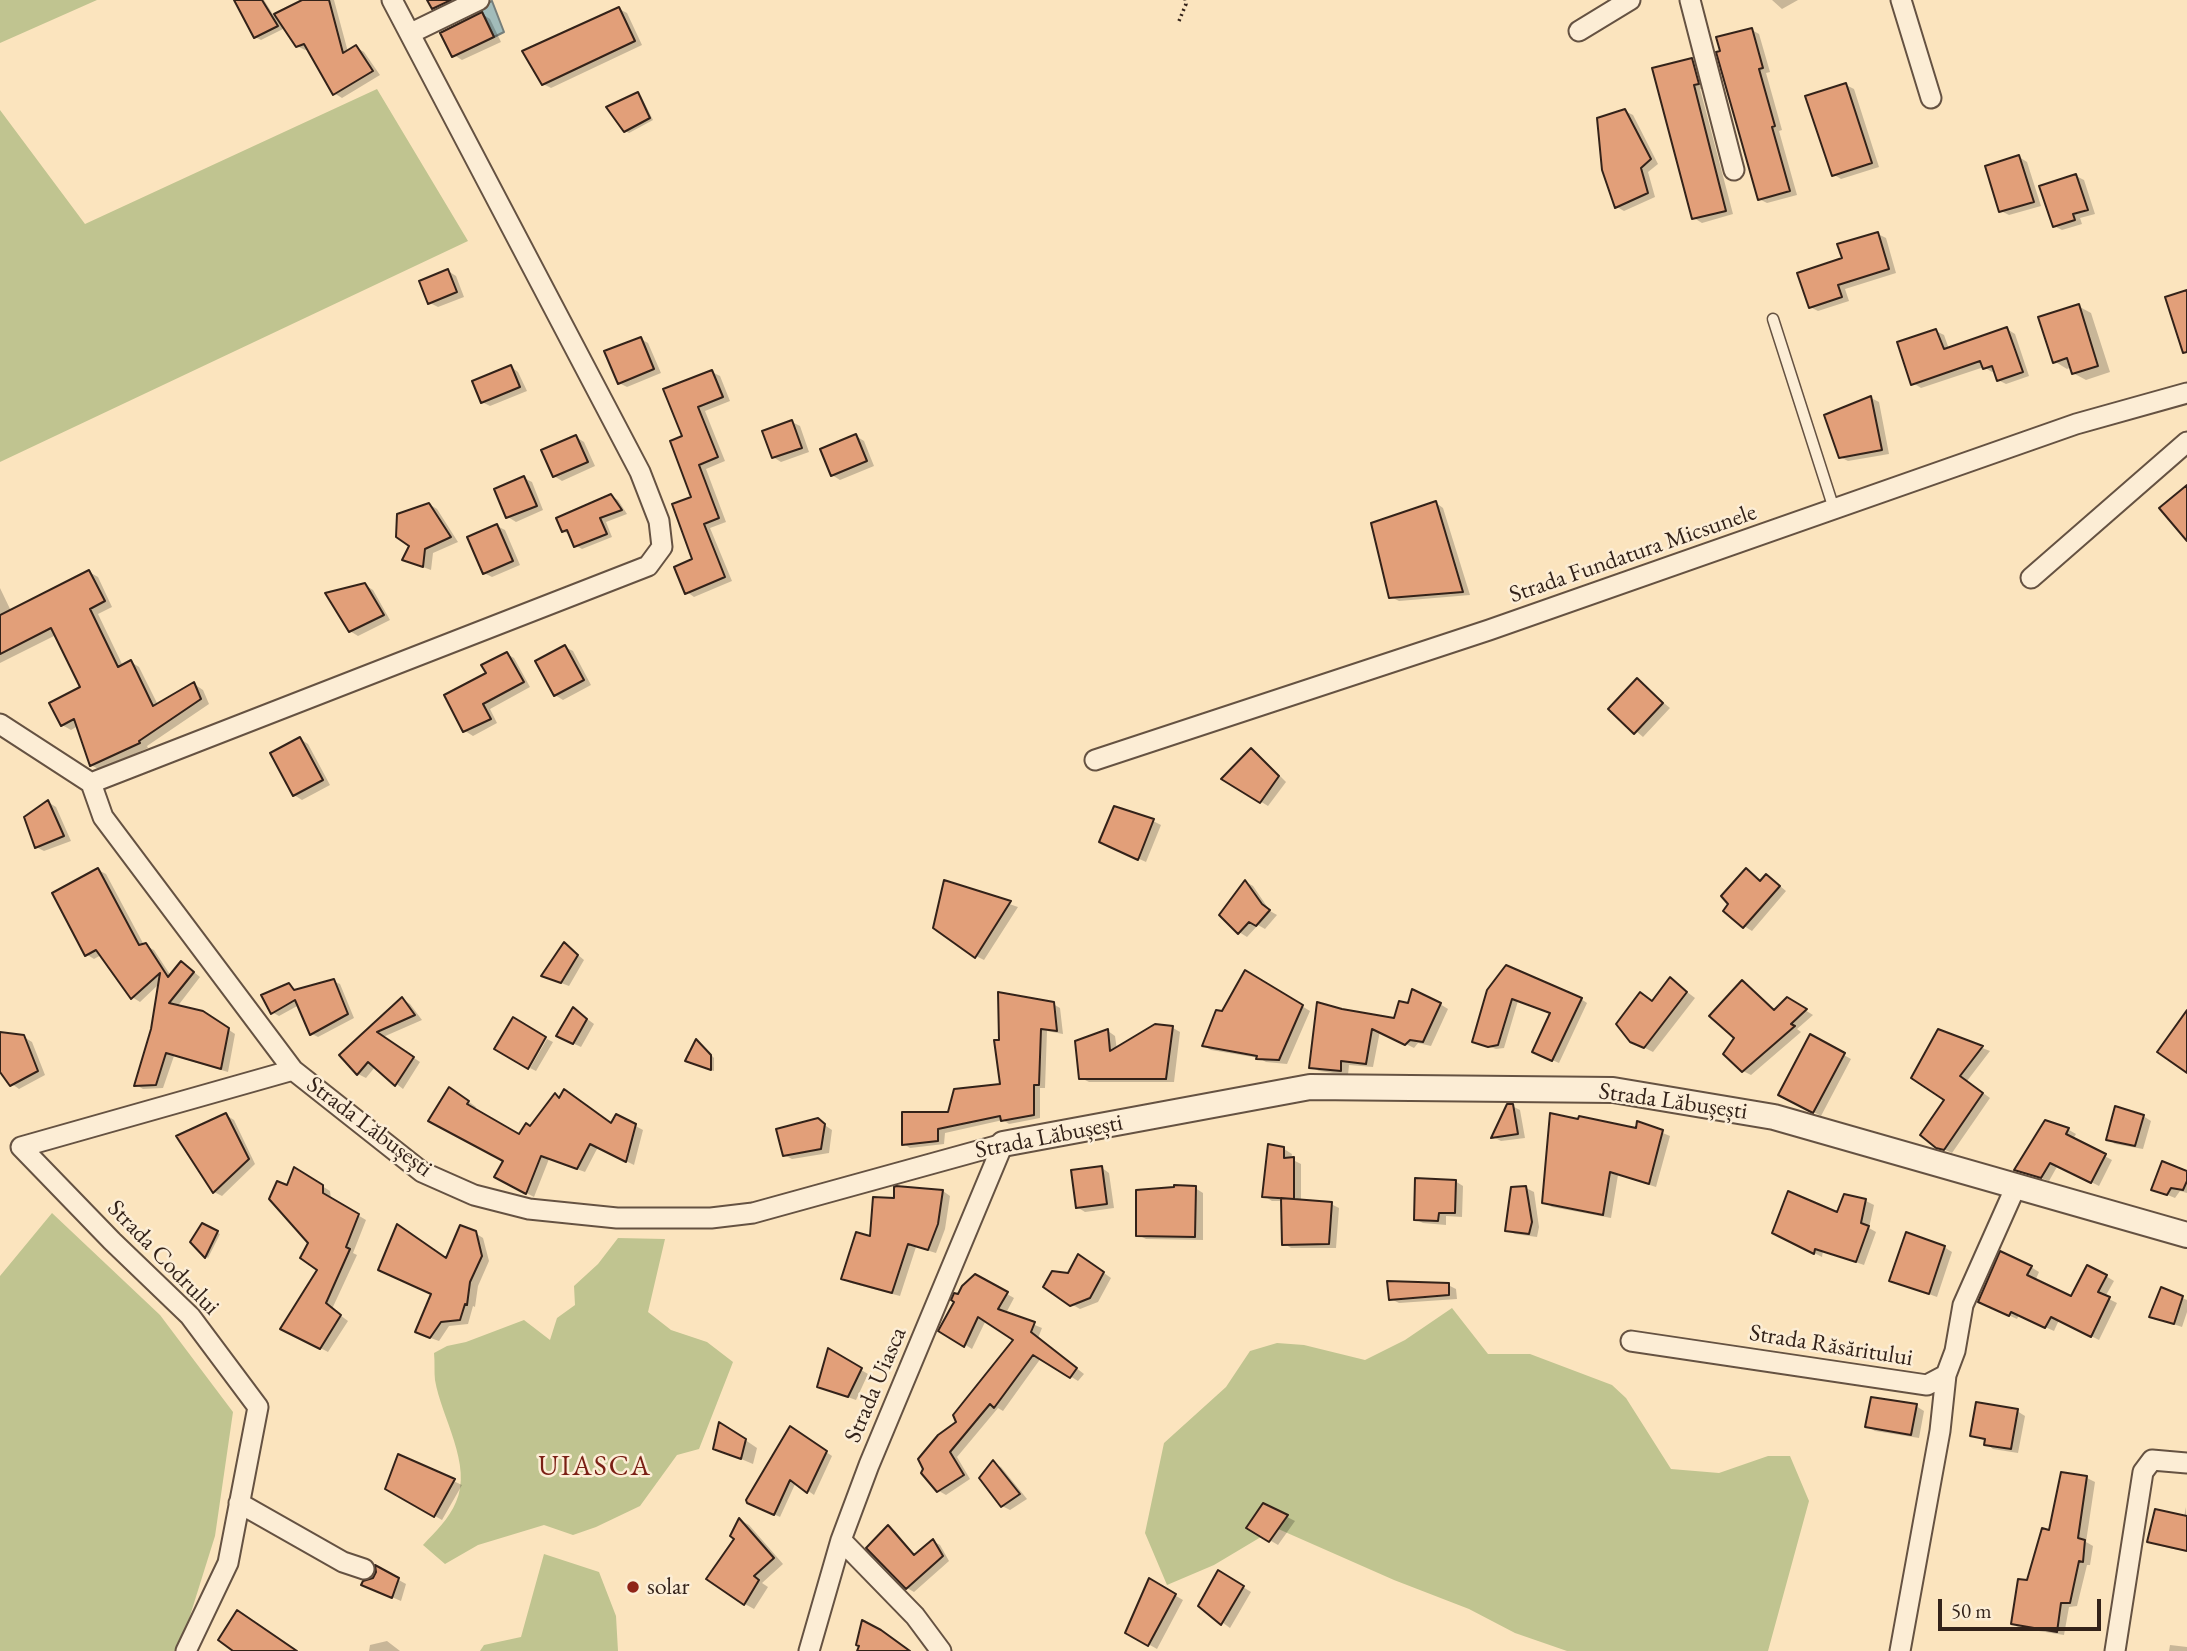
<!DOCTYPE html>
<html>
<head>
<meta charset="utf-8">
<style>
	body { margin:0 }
	#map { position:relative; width:2187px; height:1651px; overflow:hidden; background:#fbe4be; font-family:"EB Garamond",serif }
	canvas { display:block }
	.scale { position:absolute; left:1938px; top:1599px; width:163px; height:32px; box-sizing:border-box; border:4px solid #332219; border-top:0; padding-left:9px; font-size:21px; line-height:24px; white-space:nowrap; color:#332219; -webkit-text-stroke:5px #fcedd5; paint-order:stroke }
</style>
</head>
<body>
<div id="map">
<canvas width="2187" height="1651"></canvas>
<div class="scale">50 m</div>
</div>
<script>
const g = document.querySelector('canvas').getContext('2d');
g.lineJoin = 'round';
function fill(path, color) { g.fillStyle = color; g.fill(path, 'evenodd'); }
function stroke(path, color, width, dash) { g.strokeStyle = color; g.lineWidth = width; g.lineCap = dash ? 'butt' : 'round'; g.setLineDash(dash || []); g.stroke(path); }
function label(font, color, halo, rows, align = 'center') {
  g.font = font + ' "EB Garamond",serif'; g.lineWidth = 5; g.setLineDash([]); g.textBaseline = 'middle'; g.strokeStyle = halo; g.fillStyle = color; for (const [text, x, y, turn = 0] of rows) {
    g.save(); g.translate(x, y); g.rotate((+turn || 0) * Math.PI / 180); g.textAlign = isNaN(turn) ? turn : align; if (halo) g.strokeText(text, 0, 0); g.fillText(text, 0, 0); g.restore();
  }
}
fill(new Path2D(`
	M0,0H97L0,43Z
	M377,89L468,241L0,462V110L85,224Z
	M52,1213L160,1315L233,1412L215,1536L179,1651H0V1276Z
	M618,1238L665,1239L648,1312L671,1330L707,1342L733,1362L699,1449L677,1455L640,1506L596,1527L573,1535L544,1525L478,1545L445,1564L423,1545C435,1532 449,1519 456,1502C473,1465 441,1417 435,1380C434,1372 435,1362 434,1353L447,1346L466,1342L524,1320L550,1340L557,1318L575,1305L574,1286L598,1264Z
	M1452,1308L1488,1354H1530L1612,1385L1626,1398L1671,1469L1719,1473L1768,1456H1790L1809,1501L1768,1651H1567L1515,1633L1469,1609L1394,1580L1276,1528L1214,1565L1167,1585L1145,1533L1164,1443L1226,1387L1250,1351L1277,1343L1304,1345L1365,1360L1405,1340Z
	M544,1554L599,1572L616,1616L618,1651H480L484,1645L521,1637Z`), '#c0c490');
const water = new Path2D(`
	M492,1L504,32L494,37L480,7Z`);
fill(water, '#a2bcba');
stroke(water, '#767e7a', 2);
fill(new Path2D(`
	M237,0H264L274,16L306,0H334L348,52L356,47L364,52L380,75L342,98L334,93L309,49L305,50L297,46L285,28L261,40L255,37Z
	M429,0H467L441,12L434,8Z
	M1772,0H1798L1782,9Z
	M619,9L627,13L642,45L551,88L543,84Z
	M482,14L490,19L501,42L462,60L454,55Z
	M1752,30L1759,34L1770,72L1766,73L1782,130L1779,131L1797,195L1767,203L1759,199Z
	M1692,60L1700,65L1706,88L1700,89L1733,214L1702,223L1694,218Z
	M1846,85L1854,89L1879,167L1841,179L1833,174Z
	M638,94L641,96L653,120L629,133L625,131Z
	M1625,111L1633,115L1658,164L1648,172L1655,197L1624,211L1617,207Z
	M2019,157L2027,162L2041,206L2009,215L2001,211Z
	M2076,176L2084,180L2095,214L2080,218L2082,224L2062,230L2054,226Z
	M1878,234L1886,238L1896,273L1845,289L1849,301L1818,311L1810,307L1844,259Z
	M448,271L456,276L464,297L438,307L430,303Z
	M2078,306L2091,313L2110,372L2086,380L2073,373L2072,367L2067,369L2054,361Z
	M2007,329L2015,334L2029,376L2006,384L1998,380L1995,371L1992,372L1984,367L1921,388L1913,383L1936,331L1944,335L1949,349Z
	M641,339L648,343L661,373L627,387L619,383Z
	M511,367L518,372L527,391L490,406L482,402Z
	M712,372L720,376L730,401L705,411L725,461L706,469L726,522L710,528L732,581L694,597L687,592L695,560L694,498L685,437Z
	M1871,398L1879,402L1889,454L1848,461L1840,457Z
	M792,422L800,426L809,452L781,462L773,457Z
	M856,436L864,441L874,466L840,480L832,475Z
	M576,437L584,442L595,466L562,481L554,476Z
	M524,478L532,482L543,510L516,522L508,517Z
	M611,496L618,500L627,514L606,522L612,537L582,549L575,545L570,535L563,531Z
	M1436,503L1443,508L1470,595L1399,601L1391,597Z
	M429,504L437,509L458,542L433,553L431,570L404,560Z
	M497,526L505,530L520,565L492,577L484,573Z
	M89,572L98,577L112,607L98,614L123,666L131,662L139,667L158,705L194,684L203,690L209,704L147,746L148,748L100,770L91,765L78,726L71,730L62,725L82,687L56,635L0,663V588L11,611Z
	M365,585L373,590L390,620L358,636L350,631Z
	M565,647L573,651L591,685L563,700L555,695Z
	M507,654L514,658L530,687L490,709L497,723L473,736L465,731L488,674Z
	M1637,681L1670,708L1643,737L1610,709Z
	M300,739L308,744L330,785L302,800L294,795Z
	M1251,750L1259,755L1286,782L1268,806L1224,779Z
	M48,802L56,807L71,841L44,851L36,847Z
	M1153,821L1161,825L1146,862L1109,845Z
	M98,870L106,874L144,945L154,950L171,976L189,968L200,977L177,1007L211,1018L235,1034L228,1072L174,1056L163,1088L143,1089L136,1085L153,1030L160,983L140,1002L132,997L101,955L94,959L86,954Z
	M1746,870L1762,882L1774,881L1786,891L1752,931L1744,926Z
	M945,882L1018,907L984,960L976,956Z
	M1246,882L1253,886L1270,911L1277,915L1265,929L1258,925L1247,937L1239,932Z
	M565,944L584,960L569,986L543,976Z
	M1246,972L1310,1011L1287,1064L1266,1062L1259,1058L1211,1050L1204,1046Z
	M1670,979L1695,998L1653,1052L1641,1046L1653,1002Z
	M333,981L340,984L354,1018L318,1037L312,1034L299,1005L279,1016L272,1012L288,985L297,991Z
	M1742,982L1776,1011L1787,999L1813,1015L1797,1029L1801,1032L1751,1075L1743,1071L1737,1038Z
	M1489,991L1581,999L1587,1003L1559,1063L1541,1055L1552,1013L1518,1001L1504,1048L1496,1049L1474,1041Z
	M402,999L410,1004L422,1020L383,1037L420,1062L403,1089L375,1067L366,1078L358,1074L342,1055Z
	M1053,1004L1060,1008L1063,1034L1047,1031L1045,1088H1040V1118L1009,1124L1003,1120L945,1133L944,1144L910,1148L904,1144L950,1113L1002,1085L1001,1041Z
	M1440,1004L1448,1009L1431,1046L1418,1043L1414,1048L1380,1031L1373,1067L1349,1065L1348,1075L1319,1071L1311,1067L1342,1011L1395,1020Z
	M574,1009L594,1024L581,1047L566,1040Z
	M1173,1028L1180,1032L1174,1082H1089L1081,1078L1108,1031L1115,1036L1117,1050Z
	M1939,1031L1990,1051L1967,1081L1990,1098L1952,1153L1937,1146L1946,1099Z
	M0,1034L24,1037L32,1042L45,1075L19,1089L12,1084L0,1070Z
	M1811,1037L1851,1059L1821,1116L1780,1094Z
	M547,1039L553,1042L536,1071L530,1068Z
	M700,1043L714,1058V1071L690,1062Z
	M457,1093L476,1107L474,1110L520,1136L531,1128L556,1095L613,1125L617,1116L643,1130L634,1165L598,1147L585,1172L549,1159L534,1197L496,1177L505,1161Z
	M1512,1106L1520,1110L1525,1138L1501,1141L1493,1137Z
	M226,1115L234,1120L255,1164L222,1196L214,1192L179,1137Z
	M2143,1116L2151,1121L2143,1149L2115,1144L2108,1139Z
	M817,1120L832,1130L829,1153L792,1159L784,1155Z
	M2046,1122L2069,1130L2076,1134L2073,1139L2112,1160L2099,1186L2058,1165L2049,1181L2017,1169Z
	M1639,1123L1670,1136L1656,1187L1618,1175L1611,1218L1552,1207L1544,1202L1637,1130Z
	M1284,1149L1292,1154L1291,1159L1301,1164V1202L1331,1204L1339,1208L1336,1248H1291L1283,1243L1282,1201H1272L1264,1196Z
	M1102,1168L1109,1173L1114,1208L1085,1212L1077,1207Z
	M295,1169L330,1191L331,1199L366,1220L353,1253L357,1255L332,1309L348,1321L328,1352L290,1332L319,1269L288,1187Z
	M2187,1173V1193L2180,1191L2175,1198L2153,1189Z
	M1455,1181L1463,1186L1462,1217L1446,1216V1225L1423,1223L1415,1219Z
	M1195,1188L1203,1193V1240L1146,1239L1138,1235Z
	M1526,1188L1534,1192L1539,1227L1537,1237L1515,1234L1507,1230Z
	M943,1191L950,1196L945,1229L936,1253L916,1247L900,1296L851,1283L843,1279L896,1199Z
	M1845,1196L1866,1201L1874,1205L1869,1228L1876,1232L1864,1265L1823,1251L1822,1257L1782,1236L1838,1214Z
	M203,1225L220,1234L208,1258L206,1256Z
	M475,1233L483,1238L489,1261L478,1286L475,1307L473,1306L468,1324L449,1326L439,1341L425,1336L433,1294L447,1260Z
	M1944,1247L1952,1252L1937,1297L1891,1280Z
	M1086,1260L1111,1278L1098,1302L1080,1309L1071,1304L1069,1275Z
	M2031,1267L2039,1272L2035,1281L2072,1299L2106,1276L2114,1281L2105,1297L2117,1303L2099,1340L2059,1320L2054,1331L2019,1315L2017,1319L1988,1306Z
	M975,1276L1014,1298L1006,1313L1042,1328L1038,1338L1084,1374L1078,1381L1041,1358L1003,1411L998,1408L957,1457L970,1479L946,1495L939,1491L923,1473L1016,1339L986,1320L972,1349L941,1330L959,1297Z
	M1448,1285L1456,1289L1457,1299L1399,1303L1391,1299Z
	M2162,1290L2187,1300V1312L2182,1327L2152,1317Z
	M829,1351L868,1374L856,1400L819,1387Z
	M1916,1406L1924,1411L1919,1438L1875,1431L1867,1426Z
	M2017,1411L2025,1416L2018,1453L1993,1449L1986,1444V1441L1972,1435Z
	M732,1431L757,1448L753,1464L715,1448Z
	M796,1432L832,1456L814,1495L796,1482L780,1517L755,1505Z
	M399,1456L462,1485L442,1520L387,1488Z
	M993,1463L1001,1467L1027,1499L1010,1510L1002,1506Z
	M2062,1474L2087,1478L2095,1482L2086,1542L2093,1546L2090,1565H2087L2077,1606L2069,1607L2064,1635L2020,1628L2012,1624L2051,1532Z
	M1264,1505L1295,1521L1278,1545L1248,1527Z
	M2186,1507L2187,1552L2157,1545L2149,1541L2184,1517Z
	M740,1520L749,1525L783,1564L762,1583L768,1587L754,1609L745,1604L736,1539Z
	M888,1527L895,1531L916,1556L933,1541L940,1545L949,1561L914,1592L907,1588L868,1548Z
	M377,1568L406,1584L401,1601L371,1588Z
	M1219,1572L1251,1592L1230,1628L1200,1606Z
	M1150,1581L1183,1600L1157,1649L1127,1632Z
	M387,1641L400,1651H369L370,1645Z
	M2170,1645L2187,1647V1651H2169Z`), '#0003');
const building = new Path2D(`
	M234,0H262L278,26L254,38Z
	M302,0H329L343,53L356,45L373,71L333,95L304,44L296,47L274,14Z
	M427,0H451L432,9Z
	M619,7L635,41L542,85L522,51Z
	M482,12L494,37L452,57L440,33Z
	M1752,28L1763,68L1759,69L1775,126L1772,127L1790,191L1758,200L1716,52L1720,51L1716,37Z
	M1692,58L1699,84L1694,85L1726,211L1692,219L1652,68Z
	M1846,83L1872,163L1832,176L1805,96Z
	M638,92L650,118L624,132L606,107Z
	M1625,109L1651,159L1641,168L1648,193L1615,208L1602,170L1597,118Z
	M2019,155L2034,202L1999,212L1985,166Z
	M2076,174L2088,210L2073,214L2075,220L2053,227L2039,186Z
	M1878,232L1889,269L1838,285L1842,297L1809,308L1797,273L1842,258L1837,244Z
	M448,269L457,292L428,304L419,281Z
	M2187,290V352L2183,353L2165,297Z
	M2079,304L2098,366L2072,374L2067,358L2053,363L2038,317Z
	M2007,327L2023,372L1997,381L1992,366L1983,369L1980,361L1911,385L1897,342L1936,329L1944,349Z
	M641,337L654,369L618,384L604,351Z
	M511,365L520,387L481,403L472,381Z
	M712,370L723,397L698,407L718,457L699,465L719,518L704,524L725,577L685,594L674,567L692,559L672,504L691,497L670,441L682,436L663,389Z
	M1871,396L1882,450L1839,458L1824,415Z
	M792,420L802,448L772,458L762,431Z
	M856,434L867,461L831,476L820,449Z
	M576,435L588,462L553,477L541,450Z
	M524,476L537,506L506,518L494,489Z
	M2187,485V541L2159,508Z
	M611,494L622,510L600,518L607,534L574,547L567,530L562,532L556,518Z
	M1436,501L1463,592L1389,598L1371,523Z
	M429,503L451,537L425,549L423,567L402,560L409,546L396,537L397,514Z
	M497,524L513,561L483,574L467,537Z
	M89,570L105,601L90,609L118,667L131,660L153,706L194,682L201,699L139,741L140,743L90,766L74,719L61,726L49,703L80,687L51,628L0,654V615Z
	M365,583L384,615L349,632L325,593Z
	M565,645L584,680L554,696L535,661Z
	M507,652L524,682L483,704L491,719L463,732L444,695L486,673L481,665Z
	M1637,678L1663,703L1634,734L1608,709Z
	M300,737L323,780L293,796L270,753Z
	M1251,748L1279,776L1260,803L1221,779Z
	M48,800L64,836L35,848L24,817Z
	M1114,806L1154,819L1138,860L1099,842Z
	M98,868L139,945L146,943L168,977L181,961L194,972L169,1003L203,1011L229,1028L221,1069L166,1053L156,1085L134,1086L151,1029L160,973L131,999L96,950L85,956L52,893Z
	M1746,868L1760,881L1766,874L1780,886L1743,928L1723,911L1728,904L1721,896Z
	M944,880L1011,901L975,958L933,928Z
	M1245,880L1262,904L1270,910L1256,926L1249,922L1238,934L1219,915Z
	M564,942L578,955L561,983L541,976Z
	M1506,965L1582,998L1552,1061L1532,1052L1550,1013L1512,999L1498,1045L1488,1047L1472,1042L1487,990Z
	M1245,970L1303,1005L1279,1060L1256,1059L1257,1056L1202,1046L1216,1010L1222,1011Z
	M1670,977L1687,992L1644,1048L1630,1042L1616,1024L1640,992L1652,1001Z
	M334,979L348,1014L310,1035L295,1000L271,1014L261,995L289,983L294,990Z
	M1742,980L1774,1010L1787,997L1807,1009L1791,1024L1795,1026L1742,1072L1723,1054L1734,1038L1709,1016Z
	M1412,989L1441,1003L1423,1042L1410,1040L1405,1045L1372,1029L1366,1064L1341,1061V1071L1309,1068L1317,1002L1342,1009L1394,1018L1399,1001L1408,1003Z
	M998,992L1054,1002L1057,1031L1041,1029L1039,1085H1034V1115L1001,1121L1000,1116L938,1129V1141L902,1145V1112H948L954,1089L1000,1084L994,1040H999Z
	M402,997L415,1015L377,1032L414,1057L395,1086L368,1062L357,1075L339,1055Z
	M573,1007L587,1019L573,1044L556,1036Z
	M2187,1010V1073L2157,1052Z
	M513,1017L546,1037L528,1069L494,1049Z
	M1155,1024L1173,1026L1166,1079H1079L1075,1041L1108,1029L1110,1051Z
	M1938,1029L1983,1046L1960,1076L1983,1093L1944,1150L1936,1148L1920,1135L1944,1100L1911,1078Z
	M0,1032L24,1035L38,1071L10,1086L0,1072Z
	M1810,1034L1845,1053L1813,1113L1778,1095Z
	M696,1039L711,1055V1070L685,1061Z
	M449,1087L469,1101L467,1104L519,1134L526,1123L530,1126L555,1093L559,1098L564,1089L611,1123L616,1114L636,1124L626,1162L590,1144L577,1169L541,1156L526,1194L494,1177L503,1161L428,1121Z
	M1507,1104H1513L1518,1134L1491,1138Z
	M2115,1106L2144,1115L2135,1146L2106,1140Z
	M226,1113L249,1159L213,1193L176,1136Z
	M1550,1113L1578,1119L1579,1116L1636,1128L1637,1121L1663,1130L1649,1184L1610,1172L1603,1215L1542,1203Z
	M818,1118L825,1124L821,1149L783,1156L776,1129Z
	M2045,1120L2069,1128L2066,1134L2106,1154L2091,1183L2050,1163L2041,1178L2014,1170Z
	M1268,1144L1284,1147V1158L1294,1157V1199L1262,1197Z
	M2162,1161L2187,1171V1181L2183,1190L2171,1188L2167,1195L2151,1190Z
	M1102,1166L1107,1204L1076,1208L1071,1170Z
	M294,1167L323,1185V1193L359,1214L346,1247L350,1249L326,1303L341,1315L320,1349L280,1329L317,1270L300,1258L308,1243L269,1199L277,1181L287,1185Z
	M1415,1178L1456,1180L1455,1213H1439L1438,1221L1414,1220Z
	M1174,1185L1196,1186L1195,1237L1136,1236V1190L1174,1187Z
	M896,1186L943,1190L938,1224L928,1250L908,1244L892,1293L841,1279L856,1232L870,1236L873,1197L894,1198V1187Z
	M1526,1186L1532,1222L1529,1234L1505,1231L1511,1187Z
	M1788,1191L1837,1212L1844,1194L1866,1199L1861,1223L1869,1226L1856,1262L1815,1249L1814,1254L1772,1233Z
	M1281,1198L1332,1202L1329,1244L1282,1245Z
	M202,1223L218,1231L205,1258L190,1242Z
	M397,1224L446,1258L460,1225L476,1231L482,1256L470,1282L467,1305L465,1304L460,1320L441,1322L430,1338L415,1332L431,1294L378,1270Z
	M1906,1232L1945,1246L1929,1294L1889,1281Z
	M2000,1251L2032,1266L2027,1275L2071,1296L2087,1265L2107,1275L2098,1292L2110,1297L2091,1337L2051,1317L2045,1328L2011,1312L2009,1316L1978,1302Z
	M1078,1254L1104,1272L1090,1298L1070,1306L1043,1287L1052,1271L1068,1273Z
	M975,1274L1008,1292L998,1309L1035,1322L1031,1332L1077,1368L1070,1378L1033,1355L994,1408L990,1404L950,1452L964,1475L937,1492L921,1473L923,1469L918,1459L938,1435L956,1422L953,1415L1013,1340L978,1317L964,1347L938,1331L954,1302L951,1300L954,1293L958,1294L962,1286Z
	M1387,1281L1449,1283V1295L1389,1300Z
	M2161,1287L2183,1296L2174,1324L2149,1317Z
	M828,1348L862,1368L848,1397L817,1387Z
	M1871,1397L1917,1404L1911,1435L1865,1427Z
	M1976,1402L2018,1409L2011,1449L1984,1445L1985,1439L1970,1436Z
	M719,1422L746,1439L741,1459L713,1449Z
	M790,1426L827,1451L807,1493L790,1480L774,1515L747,1503L746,1500Z
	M398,1454L455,1479L434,1517L385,1489Z
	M993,1460L1020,1494L1001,1507L979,1478Z
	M2061,1472L2087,1476L2078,1538L2085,1540L2083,1562L2079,1561L2070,1603H2061L2057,1632L2011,1624L2018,1579L2027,1580L2042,1528L2049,1530Z
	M1263,1503L1288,1515L1269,1542L1246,1528Z
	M2155,1509L2187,1516V1551L2147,1542Z
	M739,1518L774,1558L754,1576L759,1580L744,1605L706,1579L734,1539L730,1536Z
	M888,1525L914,1555L933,1539L943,1556L906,1589L866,1548Z
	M375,1565L399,1578L392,1598L361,1585L363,1581L373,1578L376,1572Z
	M1218,1570L1244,1586L1221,1625L1198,1606Z
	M1149,1578L1176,1594L1148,1646L1125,1633Z
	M237,1610L297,1651H233L218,1640Z
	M862,1620L881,1630L910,1651H857L859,1646L856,1645Z`);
fill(building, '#e29f79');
stroke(building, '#332219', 2);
const service = new Path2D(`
	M1773,319L1834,509`);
const minor = new Path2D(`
	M1690,0L1734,170
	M1901,0L1931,98
	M1579,31L1630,0
	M411,33L479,0
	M2031,578L2187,442
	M0,724L91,783
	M1095,760L1489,630L2076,424L2187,393
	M91,783L648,566L662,547L659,521L640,472L392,0
	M91,783L103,817L293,1070L422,1172L474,1195L529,1209L617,1218H711L753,1213L1003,1144
	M1631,1341L1927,1385L1946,1375L1955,1351L1963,1305L2016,1186
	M239,1503L343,1562L364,1569
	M841,1540L915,1616L941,1651
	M186,1651L228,1563L258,1407L190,1316L112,1241L21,1147L293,1070
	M809,1651L841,1540L869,1465L1003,1144
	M1900,1651L1940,1431L1946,1375
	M2115,1651L2143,1472L2152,1460L2187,1463`);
const tertiary = new Path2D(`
	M1003,1144L1310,1087L1613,1090L1774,1117L2187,1235`);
stroke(service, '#655242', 13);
stroke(minor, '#655242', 23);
stroke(tertiary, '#655242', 28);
stroke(new Path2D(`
	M1179,21L1186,4L1185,0`), '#332219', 3.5, [2, 3.5]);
stroke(service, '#fcedd5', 10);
stroke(minor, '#fcedd5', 19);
stroke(tertiary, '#fcedd5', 24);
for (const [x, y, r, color] of [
	[633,1587,7,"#8f2418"]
]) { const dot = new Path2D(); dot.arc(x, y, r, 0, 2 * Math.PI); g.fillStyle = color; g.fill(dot); stroke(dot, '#fcedd5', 2.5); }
label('24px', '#332219', '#fcedd5', [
	["Strada Fundatura Micsunele",1633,554,-19],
	["Strada Lăbușești",1673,1102,8],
	["Strada Lăbușești",369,1127,37],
	["Strada Lăbușești",1049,1137,-11],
	["Strada Codrului",163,1258,46],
	["Strada Răsăritului",1831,1346,9],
	["Strada Uiasca",876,1385,-67]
]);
label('24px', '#332219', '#fcedd5', [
	["solar",647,1587]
], 'left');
g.letterSpacing = '2px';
label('28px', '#7a1f14', '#fcedd5', [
	["UIASCA",595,1467]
]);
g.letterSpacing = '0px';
</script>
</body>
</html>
